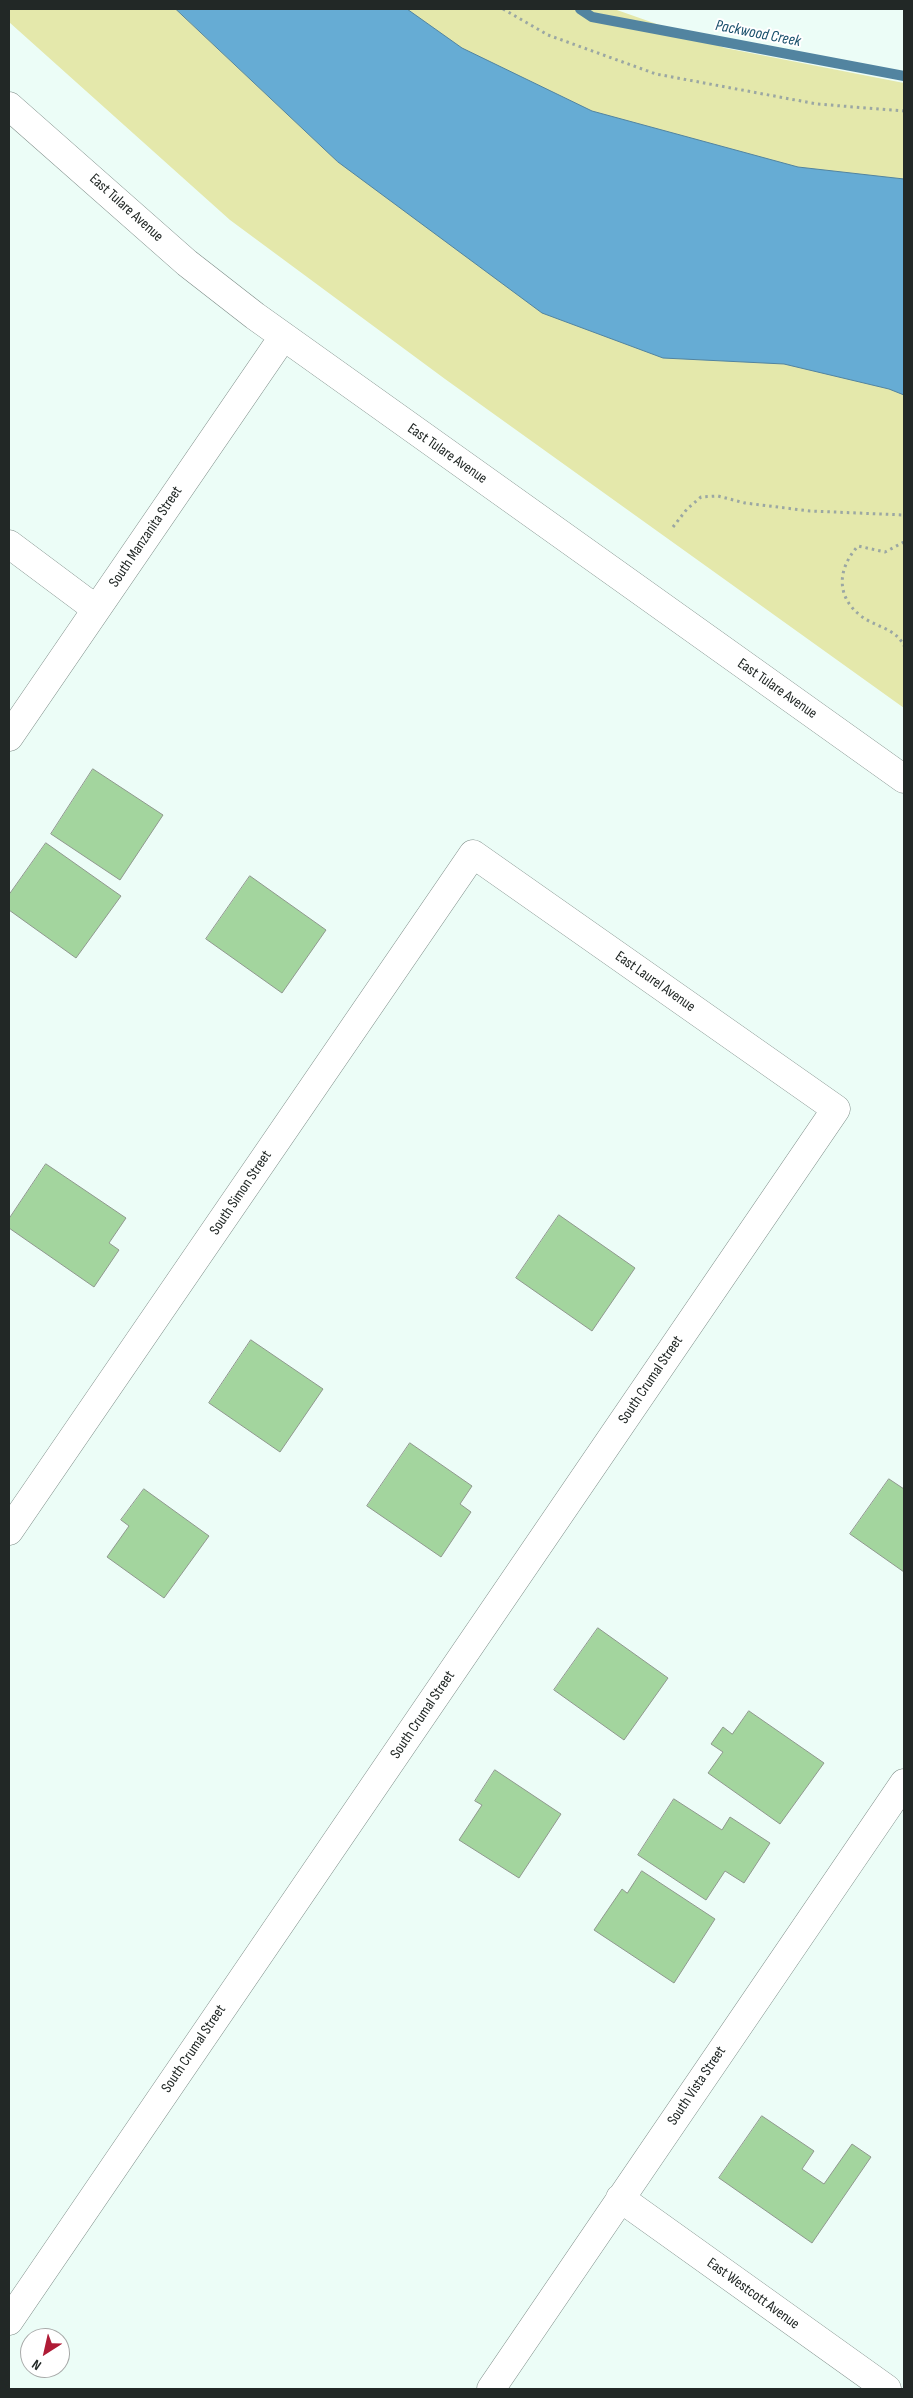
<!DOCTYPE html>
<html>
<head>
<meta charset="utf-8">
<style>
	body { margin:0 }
	#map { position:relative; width:913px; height:2398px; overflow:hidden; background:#ecfdf7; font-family:"Sofia Sans Condensed",sans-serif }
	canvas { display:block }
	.frame { position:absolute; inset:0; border:10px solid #222826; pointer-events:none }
	.north { position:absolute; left:20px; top:2328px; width:50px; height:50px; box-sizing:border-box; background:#fff; border:1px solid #a7a9a8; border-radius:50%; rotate:215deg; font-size:14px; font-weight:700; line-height:20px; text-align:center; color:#222826 }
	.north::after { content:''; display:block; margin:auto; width:18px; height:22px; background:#af1b36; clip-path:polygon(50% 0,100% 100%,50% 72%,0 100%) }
</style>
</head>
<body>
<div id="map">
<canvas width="913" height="2398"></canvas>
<div class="frame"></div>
<div class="north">N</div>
</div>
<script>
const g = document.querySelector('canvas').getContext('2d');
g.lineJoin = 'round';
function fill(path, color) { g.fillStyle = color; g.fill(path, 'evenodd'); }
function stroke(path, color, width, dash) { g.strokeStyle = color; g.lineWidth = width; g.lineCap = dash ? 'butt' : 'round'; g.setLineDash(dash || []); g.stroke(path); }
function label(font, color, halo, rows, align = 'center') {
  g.font = font + ' "Sofia Sans Condensed",sans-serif'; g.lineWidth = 4; g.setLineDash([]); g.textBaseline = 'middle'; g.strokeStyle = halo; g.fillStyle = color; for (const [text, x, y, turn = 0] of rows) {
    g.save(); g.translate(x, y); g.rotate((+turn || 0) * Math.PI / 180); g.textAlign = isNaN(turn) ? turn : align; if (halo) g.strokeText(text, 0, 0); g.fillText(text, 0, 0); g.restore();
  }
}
fill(new Path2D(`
	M9,9H614L725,48L904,83V708L445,379L230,220L9,22Z`), '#e4e8ab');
const water = new Path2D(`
	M176,9H407L462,48L592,111L798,167L904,179V395L889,389L784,364L663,358L542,313L338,162Z`);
fill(water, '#66acd4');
stroke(water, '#5284a0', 1);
stroke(new Path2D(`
	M580,9L592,17L904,76`), '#5284a0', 10);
const building = new Path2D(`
	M93,769L163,815L120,880L51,834Z
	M46,843L121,896L76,958L9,910V895Z
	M250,876L326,930L282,993L206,939Z
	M46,1164L126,1218L109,1243L119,1250L94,1287L9,1228V1219Z
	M559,1215L635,1268L592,1331L516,1278Z
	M251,1340L323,1389L280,1452L209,1403Z
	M410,1443L472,1486L460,1504L471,1512L441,1557L367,1506Z
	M889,1479L904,1489V1572L850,1534Z
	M144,1489L209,1536L164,1598L107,1557L129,1526L121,1520Z
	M598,1628L668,1678L624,1740L554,1690Z
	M749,1711L824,1763L780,1824L708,1773L723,1752L711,1744L723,1727L732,1734Z
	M495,1770L561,1814L519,1878L459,1840L482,1805L475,1801Z
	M674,1799L722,1830L730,1817L770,1843L744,1883L725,1871L706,1900L638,1855Z
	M642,1871L715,1919L674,1983L594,1930L622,1889L627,1893Z
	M762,2116L814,2151L802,2169L824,2184L852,2144L871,2157L812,2243L719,2178Z`);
fill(building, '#a3d59e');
stroke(building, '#8f988d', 1);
const minor = new Path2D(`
	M9,106L187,263L255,316L904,779
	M9,544L96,609
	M9,737L283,337
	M9,1531L473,854L836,1109L9,2321
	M620,2198L887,2389
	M491,2389L904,1783`);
stroke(minor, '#7c8b86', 29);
stroke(new Path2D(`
	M503,9L548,35L656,74L817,104L904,111
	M673,527L687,509L701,497L718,496L745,503L810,511L904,515
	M904,542L885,552L858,546C838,568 835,596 861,616C875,627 896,628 904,646`), '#9ba7a3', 3, [2.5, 4]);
stroke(minor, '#fff', 28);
label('15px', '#222826', '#fff', [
	["East Tulare Avenue",126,208,42],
	["East Tulare Avenue",447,454,35],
	["South Manzanita Street",146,537,-56],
	["East Tulare Avenue",777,689,35],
	["East Laurel Avenue",655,982,35],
	["South Simon Street",241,1193,-56],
	["South Crumal Street",651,1380,-56],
	["South Crumal Street",423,1715,-56],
	["South Crumal Street",194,2049,-56],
	["South Vista Street",697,2086,-56],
	["East Westcott Avenue",753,2294,36]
]);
label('italic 16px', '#19506c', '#fff', [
	["Packwood Creek",758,34,11]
]);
</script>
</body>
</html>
